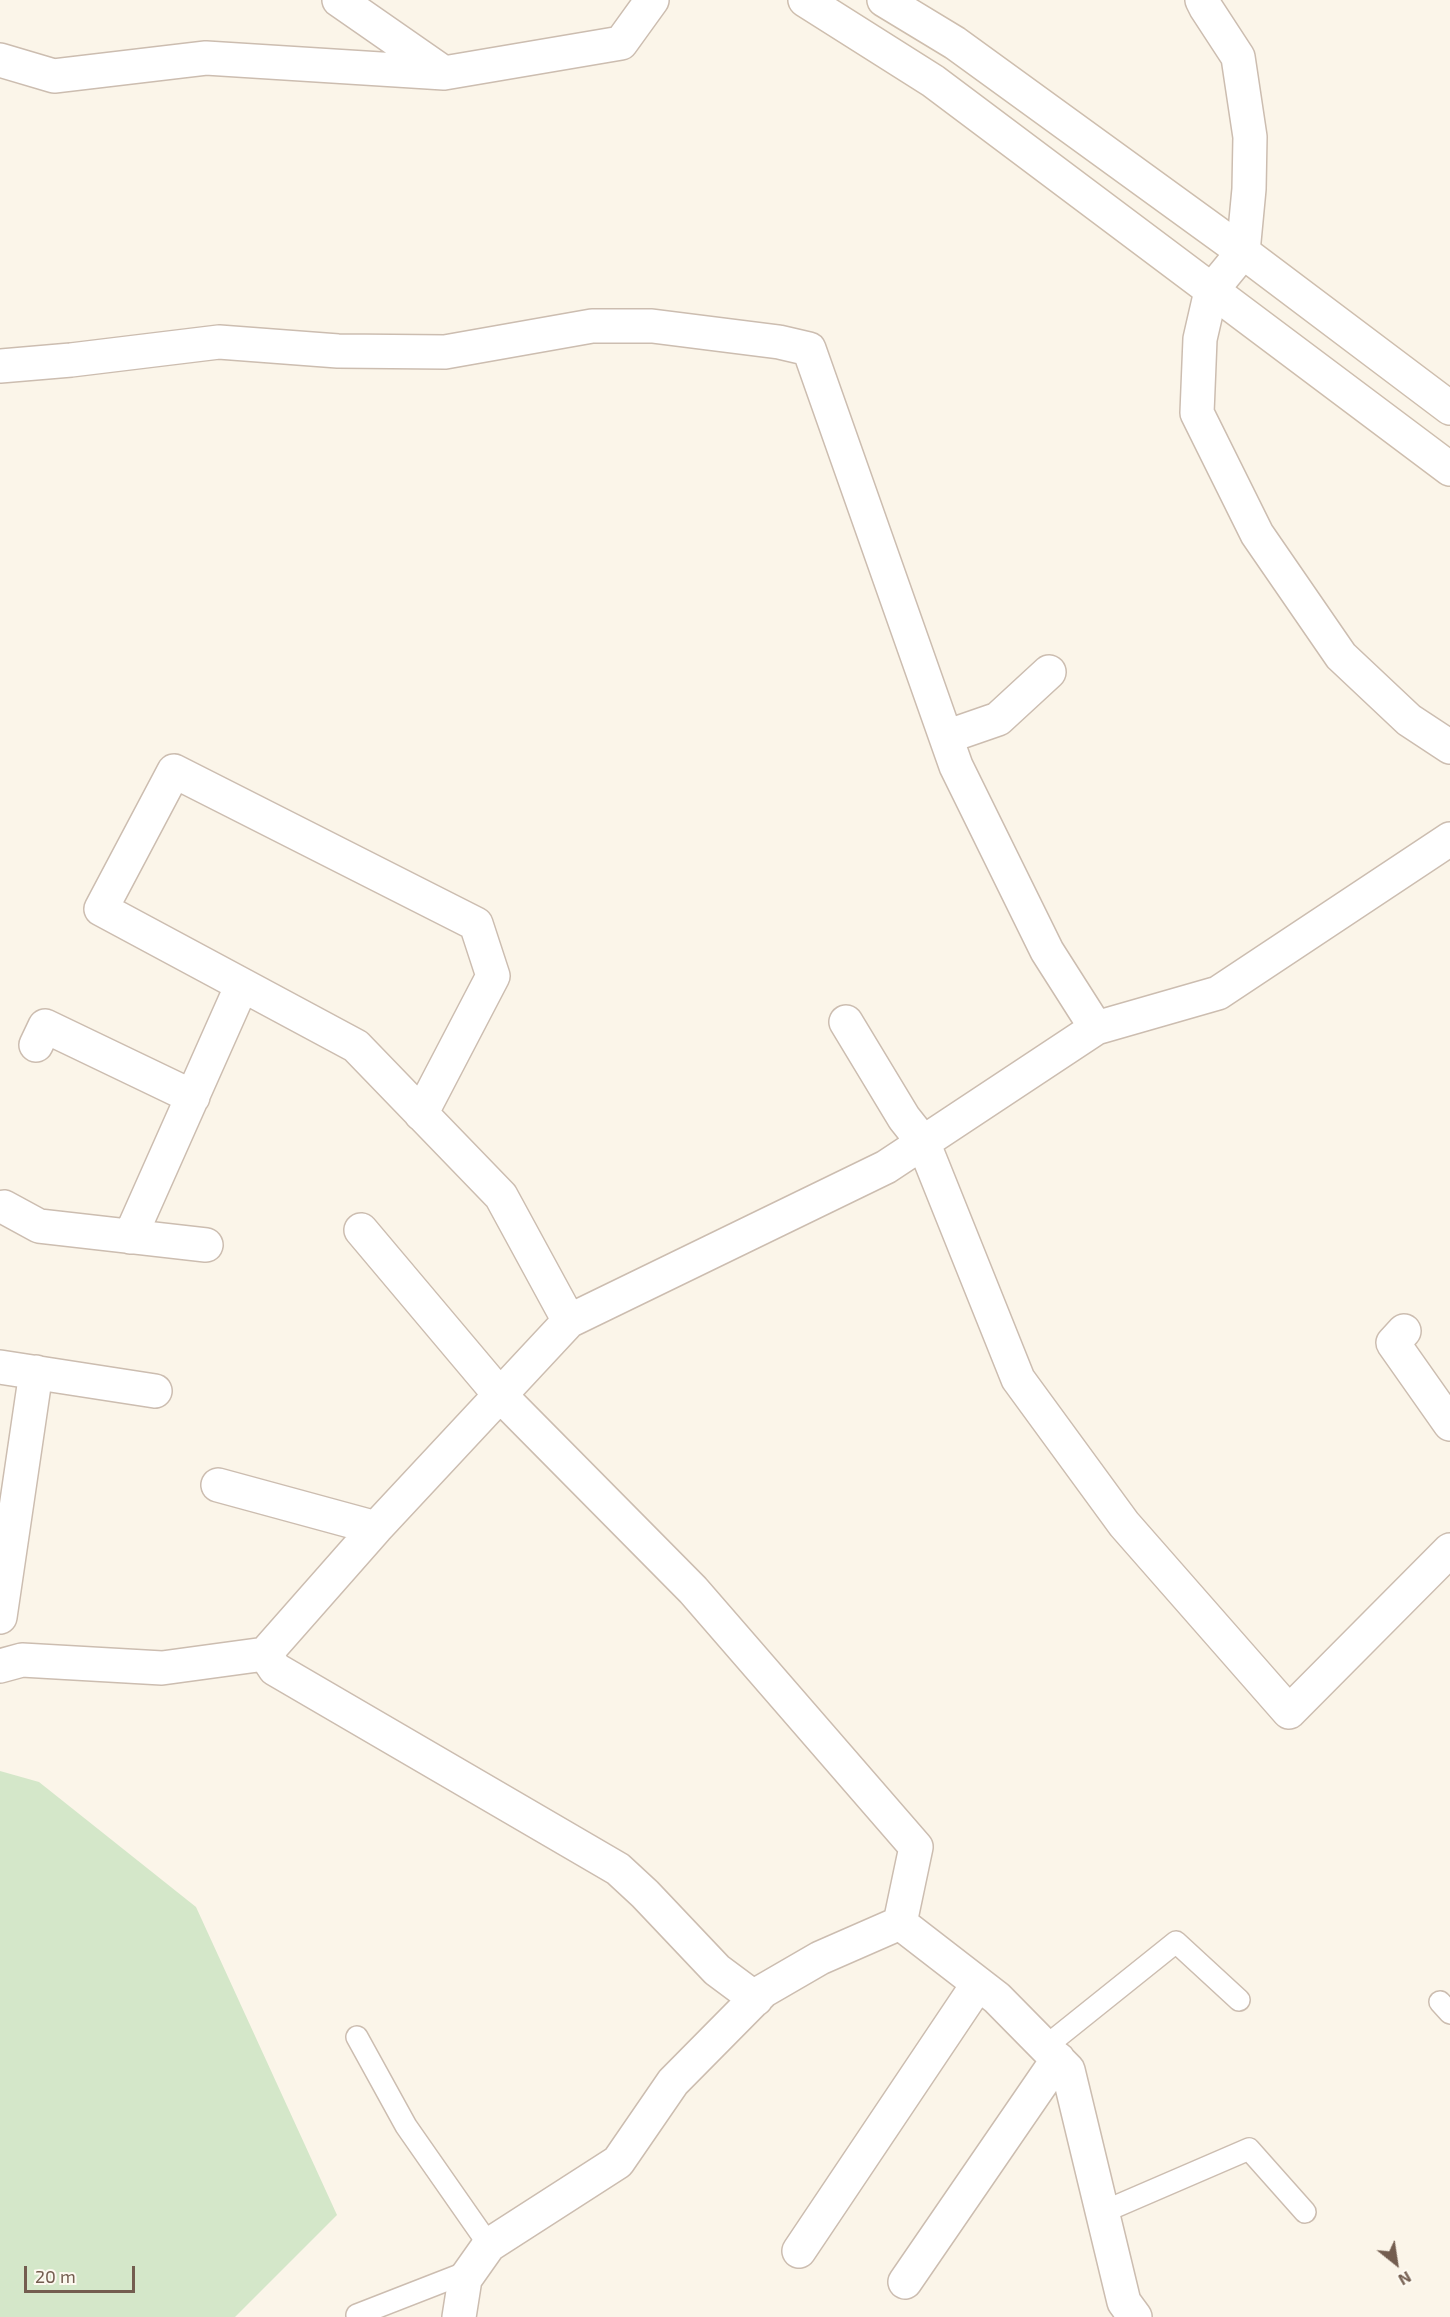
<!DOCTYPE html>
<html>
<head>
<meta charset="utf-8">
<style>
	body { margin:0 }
	#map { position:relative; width:1450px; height:2317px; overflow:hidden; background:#fbf5e9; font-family:"Exo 2",sans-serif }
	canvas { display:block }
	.north { position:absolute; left:1366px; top:2233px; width:60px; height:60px; -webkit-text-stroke:4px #fdf9f0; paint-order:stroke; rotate:150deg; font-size:16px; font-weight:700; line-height:24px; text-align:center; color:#735d4f }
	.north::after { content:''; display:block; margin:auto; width:21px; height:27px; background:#735d4f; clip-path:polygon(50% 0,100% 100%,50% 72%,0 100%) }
	.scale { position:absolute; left:24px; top:2266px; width:111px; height:27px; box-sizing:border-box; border:3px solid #735d4f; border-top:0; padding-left:8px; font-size:18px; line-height:21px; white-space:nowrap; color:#735d4f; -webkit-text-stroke:4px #fdf9f0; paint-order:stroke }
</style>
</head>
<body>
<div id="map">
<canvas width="1450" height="2317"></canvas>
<div class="north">N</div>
<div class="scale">20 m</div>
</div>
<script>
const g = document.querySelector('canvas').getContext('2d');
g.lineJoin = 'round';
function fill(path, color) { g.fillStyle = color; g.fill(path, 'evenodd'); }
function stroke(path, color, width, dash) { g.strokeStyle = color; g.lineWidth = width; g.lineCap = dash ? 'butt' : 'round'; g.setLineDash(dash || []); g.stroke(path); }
fill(new Path2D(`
	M0,1771L39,1782L196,1907L337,2215L235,2317H0Z`), '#d4e7c9');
const lane = new Path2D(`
	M1440,2002L1450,2013
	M357,2037L406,2126L489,2245
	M1045,2047L1176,1942L1239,2000
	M1103,2212L1249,2149L1305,2212
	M358,2317L357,2315L470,2271`);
const street = new Path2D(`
	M339,0L444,73
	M1202,0L1206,8L1238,57L1250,137L1249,189L1243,252L1211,291L1200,339L1197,413L1257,534L1341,656L1409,720L1450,747
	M0,60L54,76L206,58L444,73L621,43L652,0
	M0,366L71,360L219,342L338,351L445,352L592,326H652L779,342L809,349L956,766L1047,951L1096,1028
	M946,737L998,719L1049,672
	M846,1022L904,1118L923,1142L1018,1379L1124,1524L1289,1712L1450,1550
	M36,1045L45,1026L193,1097
	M421,1114L493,976L476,924L174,771L101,909L356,1046L501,1196L569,1321
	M4,1207L39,1226L206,1245
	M361,1230L500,1395L693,1590L916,1847L900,1923
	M130,1237L242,985
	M1404,1331L1393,1343L1450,1424
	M0,1367L155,1391
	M218,1485L376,1528
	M0,1617L36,1372
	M265,1654L275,1669L618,1869L645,1894L717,1970L756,1999
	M0,1666L22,1660L162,1668L265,1654L376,1528L569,1321L886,1167L1096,1028L1218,993L1450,839
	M900,1923L997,1998L1068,2070L1124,2302L1135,2317
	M799,2251L978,1984
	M905,2282L1058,2059
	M459,2317L465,2279L489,2245L618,2162L673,2082L763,1991L820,1958L900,1923`);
const secondary = new Path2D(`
	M805,0L933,81L1450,469
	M884,0L955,43L1243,252L1450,408`);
stroke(lane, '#ccbdb0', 24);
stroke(street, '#ccbdb0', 36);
stroke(secondary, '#cebeae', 36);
stroke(lane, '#fff', 21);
stroke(street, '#fff', 33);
stroke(secondary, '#fff', 33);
</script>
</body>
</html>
